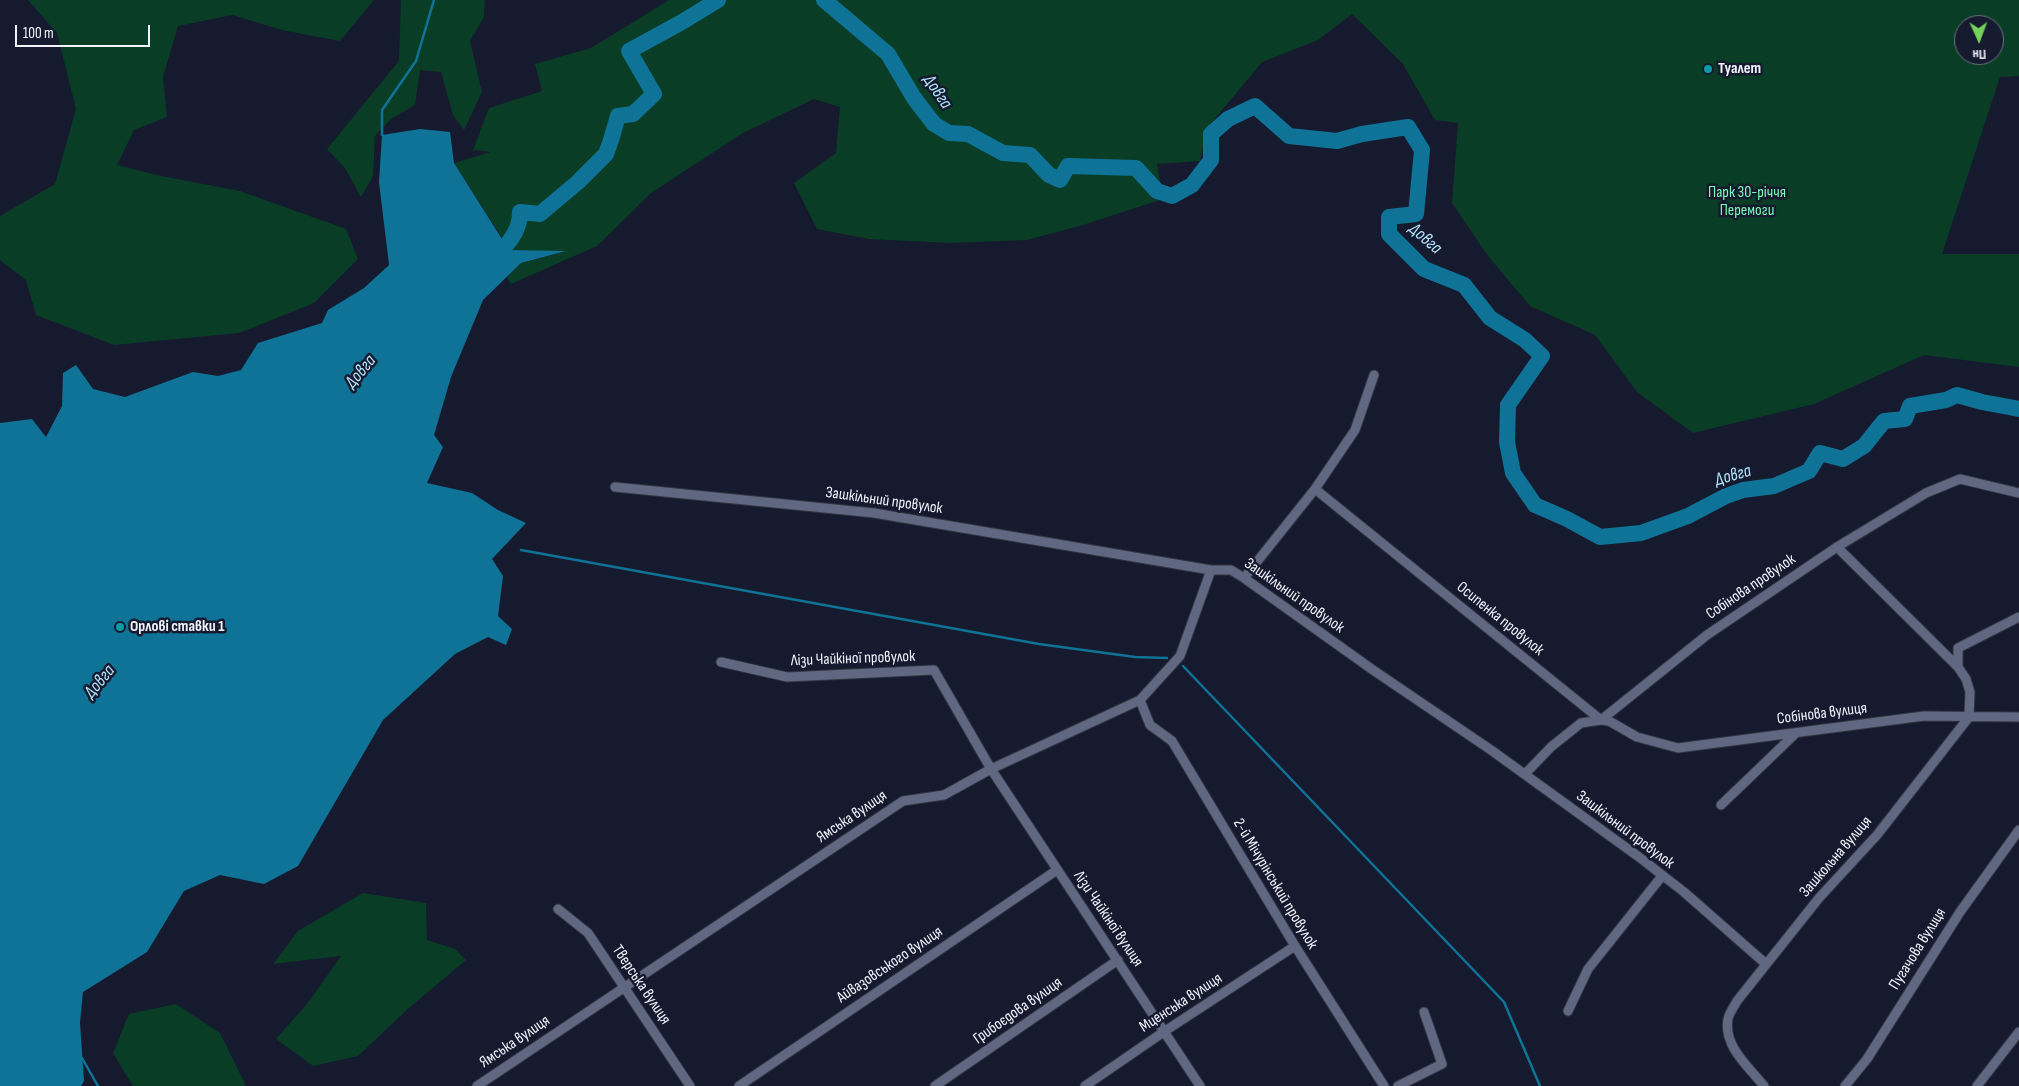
<!DOCTYPE html>
<html>
<head>
<meta charset="utf-8">
<style>
	body { margin:0 }
	#map { position:relative; width:2019px; height:1086px; overflow:hidden; background:#151a2e; font-family:"Sofia Sans Condensed",sans-serif }
	canvas { display:block }
	.north { position:absolute; left:1954px; top:15px; width:50px; height:50px; box-sizing:border-box; background:#151a2e; border:1px solid #6d7181; border-radius:50%; rotate:178deg; font-size:14px; font-weight:700; line-height:20px; text-align:center; color:#f1f4fd }
	.north::after { content:''; display:block; margin:auto; width:18px; height:22px; background:#74d25c; clip-path:polygon(50% 0,100% 100%,50% 72%,0 100%) }
	.scale { position:absolute; left:15px; top:25px; width:135px; height:22px; box-sizing:border-box; border:2px solid #f1f4fd; border-top:0; padding-left:6px; font-size:15px; line-height:18px; white-space:nowrap; color:#f1f4fd; -webkit-text-stroke:4px #151a2e; paint-order:stroke }
</style>
</head>
<body>
<div id="map">
<canvas width="2019" height="1086"></canvas>
<div class="north">Пн</div>
<div class="scale">100 m</div>
</div>
<script>
const g = document.querySelector('canvas').getContext('2d');
g.lineJoin = 'round';
function fill(path, color) { g.fillStyle = color; g.fill(path, 'evenodd'); }
function stroke(path, color, width, dash) { g.strokeStyle = color; g.lineWidth = width; g.lineCap = dash ? 'butt' : 'round'; g.setLineDash(dash || []); g.stroke(path); }
function label(font, color, halo, rows, align = 'center') {
  g.font = font + ' "Sofia Sans Condensed",sans-serif'; g.lineWidth = 5; g.setLineDash([]); g.textBaseline = 'middle'; g.strokeStyle = halo; g.fillStyle = color; for (const [text, x, y, turn = 0] of rows) {
    g.save(); g.translate(x, y); g.rotate((+turn || 0) * Math.PI / 180); g.textAlign = isNaN(turn) ? turn : align; if (halo) g.strokeText(text, 0, 0); g.fillText(text, 0, 0); g.restore();
  }
}
fill(new Path2D(`
	M28,0H374L340,41L282,30L232,15L178,26L163,77L167,117L134,130L117,165L161,176L240,191L346,229L358,259L314,303L239,333L114,345L36,315L26,280L0,260V216L55,184L76,109L57,33Z
	M401,0H485L484,17L470,41L482,92L464,130L453,115L441,72L420,70L415,105L391,119L375,136L373,176L361,197L345,168L327,149L399,61Z
	M669,0H2019V76L2000,77L1942,254H2019V367L1924,355L1814,404L1693,433L1637,392L1595,335L1530,306L1488,256L1452,203L1458,123L1435,120L1403,64L1352,14L1318,40L1262,62L1208,127L1200,161L1157,164L1163,199L1083,225L1027,240L951,243L869,239L817,229L794,183L836,153L840,107L814,99L743,133L651,193L597,246L511,284L507,277L521,263L564,252L510,250L454,163L491,152L473,150L489,108L542,91L535,64L591,48ZM1964,25H1994V55H1964Z
	M363,893L426,903L427,940L455,949L466,960L410,1007L358,1056L313,1066L276,1039L307,1004L341,956L273,964L298,931Z
	M176,1004L220,1033L246,1086H133L113,1053L129,1014Z`), '#0a3d25');
fill(new Path2D(`
	M420,129L450,132L454,163L509,250L566,251L521,263L483,300L451,377L434,435L443,447L427,483L472,493L498,510L526,523L492,559L503,576L498,616L512,629L506,645L488,637L455,654L383,720L298,866L264,884L220,875L184,891L147,952L83,992L80,1023L84,1081L81,1086H0V423L32,419L46,437L62,406L63,373L76,365L93,389L125,397L193,372L218,376L241,370L258,343L322,323L328,310L364,288L389,265L379,182L382,135Z`), '#0e7396');
stroke(new Path2D(`
	M382,135V110L416,61L434,0
	M521,550L1039,644L1135,657L1167,658
	M1183,666L1504,1002L1540,1086
	M82,1058L98,1086`), '#0e7396', 2.5);
stroke(new Path2D(`
	M824,0L888,54L914,98L934,124L949,133L968,134L1003,153L1030,155L1049,175L1060,180L1068,166L1136,168L1157,191L1172,196L1192,185L1211,160V134L1228,119L1255,106L1289,136L1337,141L1362,134L1408,127L1422,150L1416,214L1389,217V234L1424,269L1464,285L1490,318L1525,340L1542,356L1508,405L1507,442L1513,473L1535,505L1567,519L1600,537L1641,533L1688,516L1726,496L1743,490L1774,486L1809,471L1820,453L1843,459L1864,446L1884,421L1905,419L1910,406L1946,400L1957,395L1982,402L2019,409
	M491,261C505,247 520,234 520,212L540,214L578,182L606,154L611,140L618,116L633,114L654,94L629,51L682,22L718,0`), '#0e7396', 16);
const minor = new Path2D(`
	M615,487L874,513L1211,570H1231L1244,578L1373,670L1491,750L1639,857L1684,892L1766,964
	M1315,489L1601,720L1609,721L1637,737L1678,748L1924,716L2019,717
	M1244,578L1315,489L1355,430L1374,375
	M721,662L787,677L934,670L991,769L1200,1086
	M1958,667V648L2019,617
	M1140,700L1150,725L1172,741L1295,946L1384,1086
	M1525,774L1551,747L1581,723L1601,720L1707,635L1837,547L1926,493L1960,479L2019,493
	M1721,805L1796,733
	M558,909L588,933L690,1086
	M1568,1011L1588,969L1662,876
	M477,1086L903,801L944,795L991,769L1140,700L1180,656L1211,570
	M739,1086L1057,870
	M935,1086L1118,960
	M1085,1086L1165,1031L1295,946
	M1398,1086L1442,1064L1424,1012
	M1764,1086C1749,1067 1723,1046 1728,1019C1729,1013 1734,1007 1737,1001L1819,898L1877,835L1969,717L1970,692L1966,679L1958,667L1837,547
	M1845,1086L1867,1059L1960,912L2019,830
	M1977,1086L2019,1032`);
stroke(minor, '#333543', 11);
stroke(minor, '#606780', 9);
for (const [x, y, r, color] of [
	[1708,69,5,"#0f9aa8"],
	[120,627,5,"#0f9aa8"]
]) { const dot = new Path2D(); dot.arc(x, y, r, 0, 2 * Math.PI); g.fillStyle = color; g.fill(dot); stroke(dot, '#151a2e', 2); }
label('bold 16px', '#f1f4fd', '#151a2e', [
	["Туалет",1718,69],
	["Орлові ставки 1",130,627]
], 'left');
label('16px', '#7afeb7', '#151a2e', [
	["Парк 30-річчя",1747,193],
	["Перемоги",1747,211]
]);
label('16px', '#f1f4fd', '#151a2e', [
	["Зашкільний провулок",884,501,8],
	["Собінова провулок",1751,587,-34],
	["Зашкільний провулок",1294,596,35],
	["Осипенка провулок",1500,619,39],
	["Лізи Чайкіної провулок",853,659,-2],
	["Собінова вулиця",1822,714,-7],
	["Ямська вулиця",852,817,-34],
	["Зашкільний провулок",1625,830,37],
	["Зашкольна вулиця",1836,857,-49],
	["2-й Мічурінський провулок",1275,884,59],
	["Лізи Чайкіної вулиця",1108,919,56],
	["Пугачова вулиця",1918,949,-58],
	["Айвазовського вулиця",890,965,-34],
	["Тверська вулиця",641,985,56],
	["Мценська вулиця",1181,1003,-33],
	["Грибоєдова вулиця",1018,1011,-35],
	["Ямська вулиця",515,1042,-34]
]);
label('italic 18px', '#b2e4fc', '#151a2e', [
	["Довга",937,92,56],
	["Довга",1425,239,41],
	["Довга",361,372,-50],
	["Довга",1733,476,-16],
	["Довга",100,682,-50]
]);
</script>
</body>
</html>
